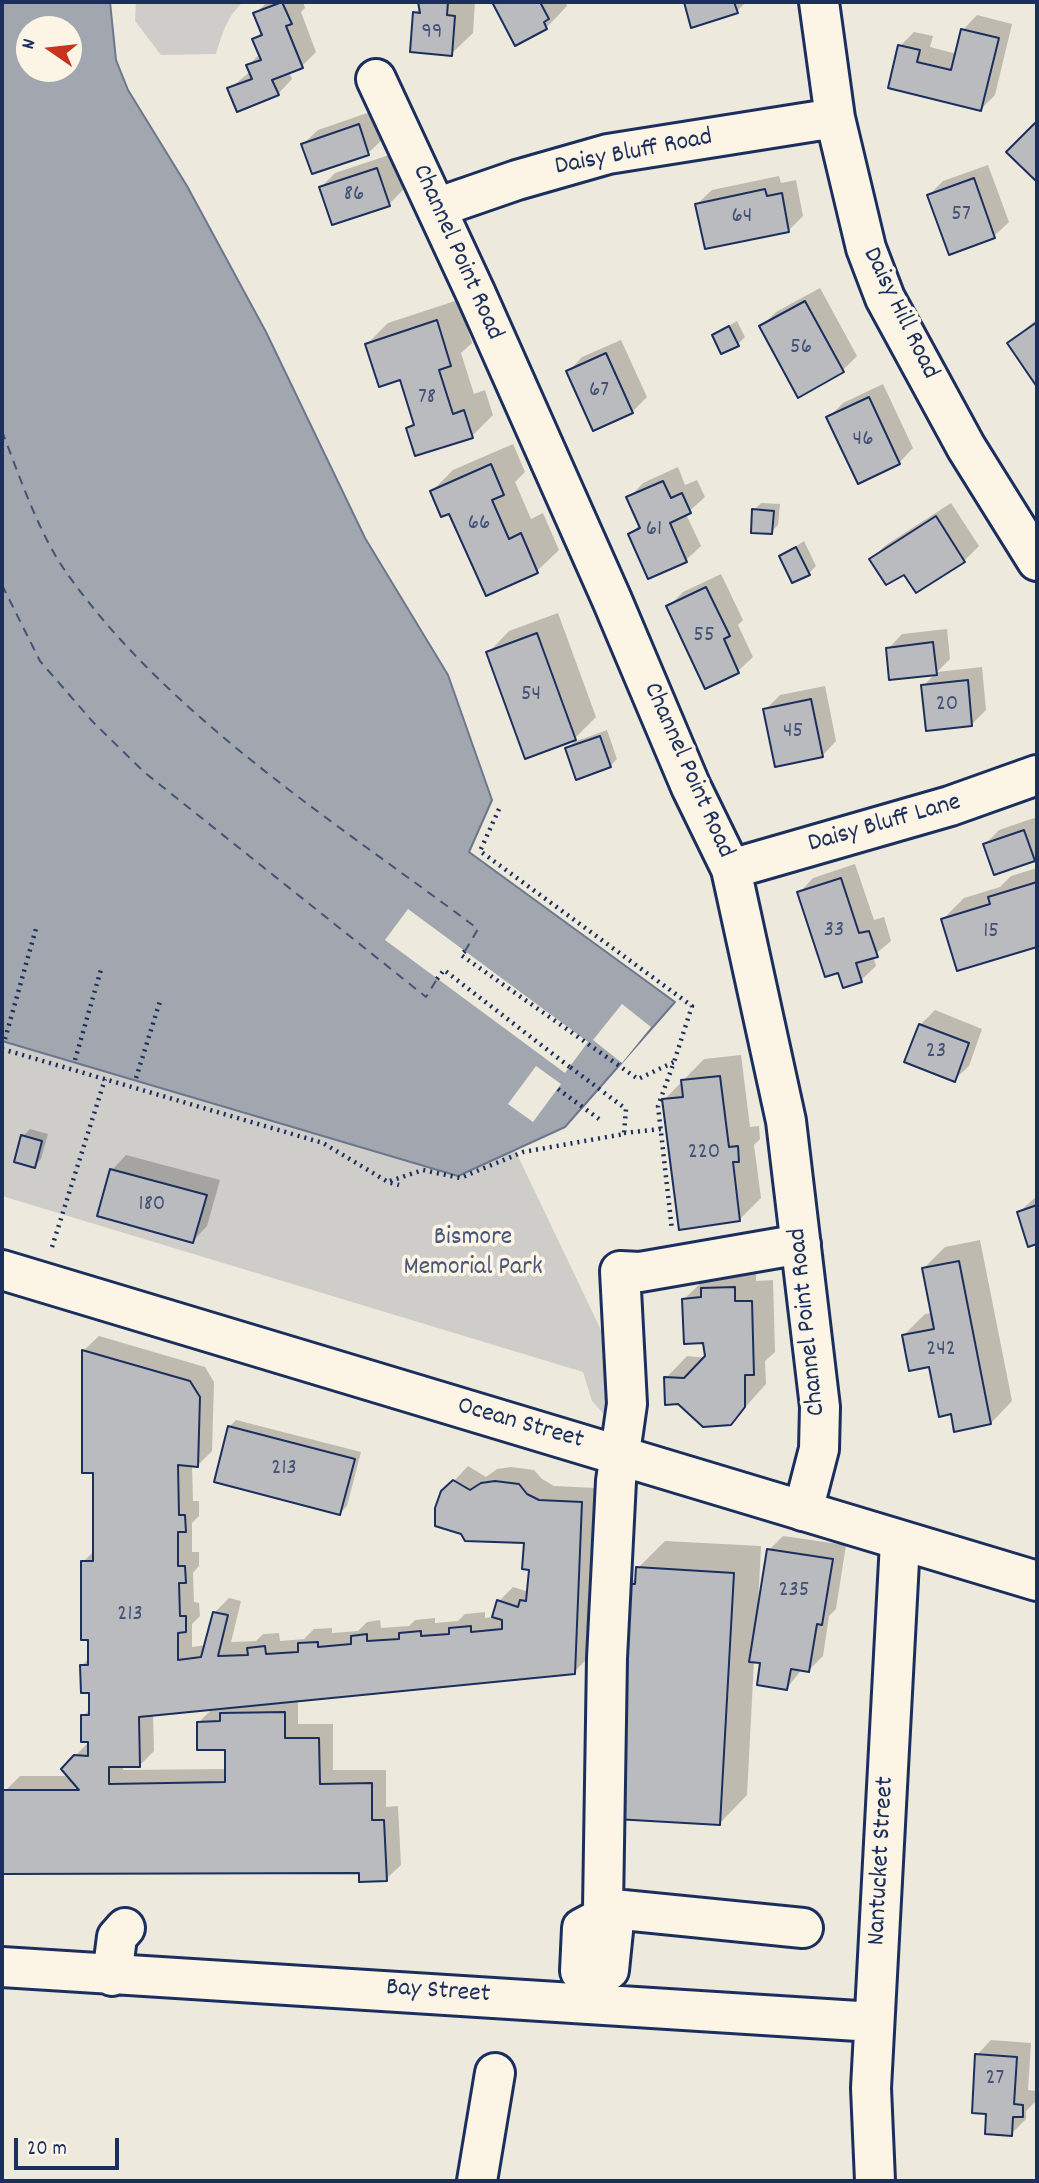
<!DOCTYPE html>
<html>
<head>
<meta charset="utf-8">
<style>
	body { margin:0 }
	#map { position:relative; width:1039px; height:2183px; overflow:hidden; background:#eee9dd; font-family:Dekko,sans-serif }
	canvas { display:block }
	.frame { position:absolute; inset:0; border:4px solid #1b2f5e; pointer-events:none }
	.north { position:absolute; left:14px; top:14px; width:70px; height:70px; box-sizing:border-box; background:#fcf5e5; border:2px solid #a2a6af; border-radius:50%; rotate:284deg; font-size:19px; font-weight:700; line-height:28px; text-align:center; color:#1b2f5e }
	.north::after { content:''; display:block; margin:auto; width:24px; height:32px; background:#c8321e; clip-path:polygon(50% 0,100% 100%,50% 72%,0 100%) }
	.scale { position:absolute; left:14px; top:2138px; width:105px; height:32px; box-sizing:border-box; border:4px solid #1b2f5e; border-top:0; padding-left:9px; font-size:21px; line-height:24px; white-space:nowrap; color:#1b2f5e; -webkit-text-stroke:5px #fcf5e5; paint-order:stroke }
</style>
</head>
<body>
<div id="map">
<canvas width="1039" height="2183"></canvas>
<div class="frame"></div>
<div class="north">N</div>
<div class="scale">20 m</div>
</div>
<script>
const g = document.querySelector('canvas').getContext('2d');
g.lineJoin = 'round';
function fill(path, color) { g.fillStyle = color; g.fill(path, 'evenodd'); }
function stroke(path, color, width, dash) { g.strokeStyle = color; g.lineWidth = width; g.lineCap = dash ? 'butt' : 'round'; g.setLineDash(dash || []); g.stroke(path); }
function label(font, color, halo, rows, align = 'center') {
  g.font = font + ' Dekko,sans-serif'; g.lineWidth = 7; g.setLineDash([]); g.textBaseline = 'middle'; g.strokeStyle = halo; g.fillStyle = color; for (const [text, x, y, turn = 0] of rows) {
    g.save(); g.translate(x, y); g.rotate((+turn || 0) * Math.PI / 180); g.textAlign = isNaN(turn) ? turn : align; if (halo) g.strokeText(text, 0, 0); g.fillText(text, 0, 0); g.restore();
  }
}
fill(new Path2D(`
	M136,2H243C227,16 222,34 216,54L161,55L135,21Z
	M2,1038L462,1174L515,1150L601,1330L611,1422L592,1401L583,1372L2,1196Z`), '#cfcdca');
const water = new Path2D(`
	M2,2H110L116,60L128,90L187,186L266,332L365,538L448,675L492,800L469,852L675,1002L565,1127L458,1176L2,1041ZM28,28H70V70H28Z`);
fill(water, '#a2a7af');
stroke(water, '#6c778f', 2);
fill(new Path2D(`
	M408,909L588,1042L565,1073L385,940Z
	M622,1004L651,1027L622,1063L593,1040Z
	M536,1066L561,1084L533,1122L508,1104Z`), '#eee9dd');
fill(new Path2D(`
	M267,2H303L305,8L301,12L316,52L302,66L289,72L292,79L278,94L229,89L251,71L248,65L260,54L254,39L263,31L256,13Z
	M418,2H475L473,33L451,54L415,13L420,8Z
	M494,2H565L567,6L546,28L515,43Z
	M686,2H746L737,11L692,25Z
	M977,15L1012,24L995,95L981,109L890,87L900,46L914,32L933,36L930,47L957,54L963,30Z
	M373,111L383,139L368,153L303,144L318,130Z
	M392,154L403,190L389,204L321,187L335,173Z
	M988,165L1009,222L994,236L929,195L943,181Z
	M779,176L781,183L796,180L803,216L789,230L697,204L712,190Z
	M820,288L857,356L842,371L762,326L776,312Z
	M458,300L472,343L461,353L474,394L485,390L493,415L472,436L408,428L414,422L401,378L367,344L388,323Z
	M1037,319V384L1009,343Z
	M737,321L745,337L738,344L714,335Z
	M621,340L647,397L632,412L568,372L582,357Z
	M883,384L913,448L899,463L829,417L843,403Z
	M513,444L525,472L515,482L531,519L543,513L559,550L537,571L487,594L450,511L432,491L453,470Z
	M678,467L685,485L697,480L705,497L686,514L701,546L686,560L649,577L630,534L640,524L629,498L643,483Z
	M761,503L780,504L778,525L771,532L754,510Z
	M951,503L979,546L964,561L917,591L905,572L871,559L886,545Z
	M804,541L816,566L809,573L781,556Z
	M721,574L743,620L738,625L753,657L738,671L706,686L668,607L683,592Z
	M558,613L596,717L575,738L488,653L509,631Z
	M947,629L950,659L937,672L982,667L986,710L972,724L923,686L936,673L888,649L902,634Z
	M825,686L836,741L822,756L765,710L780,695Z
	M607,730L617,759L610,766L567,749L574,742Z
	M1037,817V856L1034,859L985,844L999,830Z
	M855,864L874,920L884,917L891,941L873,956L876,966L861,980L839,971L799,893L813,878Z
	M1037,868V945L958,969L943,919L964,898L1000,887L1011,876Z
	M935,1010L982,1029L969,1066L954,1080L920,1025Z
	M741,1055L750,1127L759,1126L760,1139L754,1145L761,1198L739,1220L664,1100L704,1059Z
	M30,1129L48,1134L41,1159L34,1166L23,1136Z
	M126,1155L220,1180L207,1226L193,1241L112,1170Z
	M1037,1196V1242L1030,1245L1019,1212Z
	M980,1240L1012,1401L991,1423L952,1412L931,1365L904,1335L925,1314L932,1313L923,1269L945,1247Z
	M756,1266V1281L773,1280L775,1352L765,1361L766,1384L731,1423L666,1378L687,1356L707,1358L705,1341L684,1299L706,1278Z
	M99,1336L205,1367L214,1382L212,1451L197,1466L192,1465L193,1501H199V1516L192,1523V1552H199V1566L193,1573L194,1602L199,1603L200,1616L192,1624V1647L206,1645L214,1613L229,1598L241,1601L231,1642L256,1641L263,1634L279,1633L280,1641L304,1639L314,1629L332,1628V1633L358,1631L367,1622L380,1620L381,1628L409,1626L415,1620L435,1618V1623L458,1621L465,1614L485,1612V1618L493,1617L499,1601L513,1587L529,1592L531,1569L526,1542L454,1481L468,1466L486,1477L497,1469L511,1467L534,1470L542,1479L554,1486L596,1488L589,1657L574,1672L298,1700V1724H333V1770H386V1807L398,1806L401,1865L386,1879L360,1872H2L5,1791L20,1776H70L75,1756L91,1740L83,1716L91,1708V1691L82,1665L90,1658L83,1562L95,1550V1471H84V1350ZM213,1708L199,1722L226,1748L227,1769L123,1770V1766L140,1765L154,1751L153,1714Z
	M236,1420L361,1452L347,1506L340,1513L229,1427Z
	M783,1536L846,1545L836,1609L829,1616L823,1656L809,1670L802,1669L787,1688L762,1662L754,1661L747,1795L720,1823L629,1584L638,1576V1568L665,1541L761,1546L758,1605H760L769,1550Z
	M991,2040L1031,2043L1028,2090L1037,2091L1036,2101L1026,2111V2119L1011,2134L988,2112L977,2055Z`), '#0003');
stroke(new Path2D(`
	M2,431C19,475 39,534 66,572C168,717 337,823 478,929L465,951
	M2,585L40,661L92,721L144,772L426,997L437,979`), '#445376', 2, [9, 7]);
const building = new Path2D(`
	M282,2L292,24L286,26L303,68L272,80L279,95L237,112L227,88L252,79L246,65L261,60L252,39L262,35L253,13Z
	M418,2H448L447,15L455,16L452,56L410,52L413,12L420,13Z
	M492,2H540L549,19L544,22L547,29L515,46Z
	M684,2H734L738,13L691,28Z
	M961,29L999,38L981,111L888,88L898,45L920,50L917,62L951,70Z
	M1035,123L1037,125V182L1006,152Z
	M359,124L369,155L312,174L301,144Z
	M377,168L390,206L332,225L319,187Z
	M974,178L995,238L949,255L927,195Z
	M765,189L767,196L782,193L789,232L705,249L695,204Z
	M805,301L844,372L798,398L759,326Z
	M437,320L451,366L439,370L453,414L464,410L473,438L415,456L406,428L414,425L400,380L379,387L365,344Z
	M1037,322V387L1007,343Z
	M729,326L739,346L721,354L712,335Z
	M606,353L633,413L593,431L566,371Z
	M869,397L900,464L858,484L826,417Z
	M491,464L504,495L492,500L509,539L521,533L538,573L486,596L449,514L441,517L430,491Z
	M663,481L671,498L682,493L691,513L670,523L687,562L648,579L628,534L640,528L626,497Z
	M752,509L774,511L772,534L751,533Z
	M936,516L965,562L916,593L904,575L886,585L869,559Z
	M796,547L810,575L792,583L779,556Z
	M706,587L730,636L724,639L739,673L705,689L666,606Z
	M537,633L576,740L525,759L486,652Z
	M933,642L937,675L889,680L886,648Z
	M968,680L972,726L926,731L921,685Z
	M811,699L823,757L775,767L763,709Z
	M600,736L611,767L576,780L565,748Z
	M1024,830L1035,861L994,875L983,844Z
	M841,878L859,933L869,931L878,957L856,963L862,982L843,988L838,973L825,977L797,892Z
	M1037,882V947L957,971L941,919L990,904L988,897Z
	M919,1024L969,1043L955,1082L904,1062Z
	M720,1076L729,1147L738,1146L739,1162H733L740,1221L679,1230L662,1099L683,1097L681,1080Z
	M21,1135L42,1141L35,1168L14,1162Z
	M110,1169L207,1195L193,1243L97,1216Z
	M1037,1205V1244L1028,1247L1017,1212Z
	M959,1261L991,1424L954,1432L951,1414L939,1417L929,1367L909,1371L902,1335L934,1329L922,1268Z
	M735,1287V1301H752L754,1375H745V1407L731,1425L703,1427L678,1404L665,1405L664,1377L684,1378L705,1356L703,1343L684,1344L682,1299L701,1297V1288Z
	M82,1350L190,1381L200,1397L198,1467L178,1465L179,1515H185L186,1532H178V1566H185L186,1583H179L180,1616H186V1632L178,1633V1660L201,1657L213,1612L228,1615L218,1656L248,1655L247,1648L265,1646L266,1654L298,1652V1643L318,1642V1647L351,1644V1636L367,1634V1641L399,1639V1633L421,1631V1636L449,1634V1628L471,1626V1632L502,1629V1620L492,1617L497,1600L518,1607L520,1600L526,1601L529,1570L522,1569L524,1543L465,1541L461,1534L435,1526V1508L441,1491L453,1480L470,1490L481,1483L495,1481L519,1484L527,1494L539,1500L582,1502L575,1674L139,1717L140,1767H109V1784L225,1782V1750H197V1722L220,1721V1713L285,1712V1738H319L320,1784L372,1783V1820H384L387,1881L359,1882V1873L2,1874L3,1790H79L61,1769L74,1755L88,1756V1742H81V1715H89V1693H81L80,1665H88V1640H81V1561H93V1473H82Z
	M228,1426L355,1459L340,1515L214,1482Z
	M767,1549L833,1559L822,1625L817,1624L809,1672L791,1669L787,1690L757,1685L760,1663L749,1662Z
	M636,1567L734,1573L720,1825L615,1819L628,1584H635Z
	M975,2054L1017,2057L1014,2104L1023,2105V2117H1013L1012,2136L985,2134L986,2114L972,2113Z`);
fill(building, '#babbbe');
stroke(building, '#1b2f5e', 2);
const minor = new Path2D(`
	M819,2L835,118L866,248L885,298L966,447L1037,561
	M376,79L476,294L612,600L691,787L731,869L786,1121L820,1407L819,1449L803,1511
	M436,208L517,180L608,154L835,118
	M731,869L950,806L1037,775
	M603,1908L803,1928
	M2,1967L874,2022
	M112,1976L117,1937L125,1928
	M596,1980L609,1970L613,1931L603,1917V1908L607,1658L616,1481L627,1404L620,1271L640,1272L801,1244
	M596,1980L580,1971L582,1928L603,1917
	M477,2181L495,2073
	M875,2181L871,2088L900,1542`);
const major = new Path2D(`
	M2,1270L1037,1581`);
stroke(minor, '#1b2f5e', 44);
stroke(major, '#1b2f5e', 44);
stroke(new Path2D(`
	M499,809L480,851L692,1006L674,1062
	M465,951L461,955L638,1079L674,1062L658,1106L672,1230
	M437,979L444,970L571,1068
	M5,1039L37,925
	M2,1049L323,1143L388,1182L399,1185
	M75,1060L102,966
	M136,1078L161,998
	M558,1089L599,1119
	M624,1133L661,1129
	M390,1181L423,1170L460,1178L523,1152L624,1134L626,1109L570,1067
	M52,1247L105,1079`), '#1b2f5e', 4.5, [2, 5]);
stroke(minor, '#fcf5e5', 38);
stroke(major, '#fcf5e5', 38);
label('23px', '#435276', null, [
	["99",432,34],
	["86",354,196],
	["57",961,216],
	["64",742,218],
	["56",801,349],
	["67",599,392],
	["78",427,399],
	["46",863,441],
	["66",479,525],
	["61",654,531],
	["55",704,637],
	["54",531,696],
	["20",947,706],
	["45",793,733],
	["33",834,932],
	["15",991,933],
	["23",936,1053],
	["220",704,1154],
	["180",152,1206],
	["242",941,1351],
	["213",284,1470],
	["235",794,1592],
	["213",130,1616],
	["27",995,2080]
]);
label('26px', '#1b2f5e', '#fcf5e5', [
	["Daisy Bluff Road",634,154,-11],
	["Channel Point Road",456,253,66],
	["Daisy Hill Road",899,314,64],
	["Channel Point Road",687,771,66],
	["Daisy Bluff Lane",885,825,-16],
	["Channel Point Road",809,1322,-96],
	["Ocean Street",520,1425,16],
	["Nantucket Street",883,1861,-87],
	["Bay Street",438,1993,4]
]);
label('26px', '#485679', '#fcf5e5', [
	["Bismore",473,1239],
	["Memorial Park",473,1269]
]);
</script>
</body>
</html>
